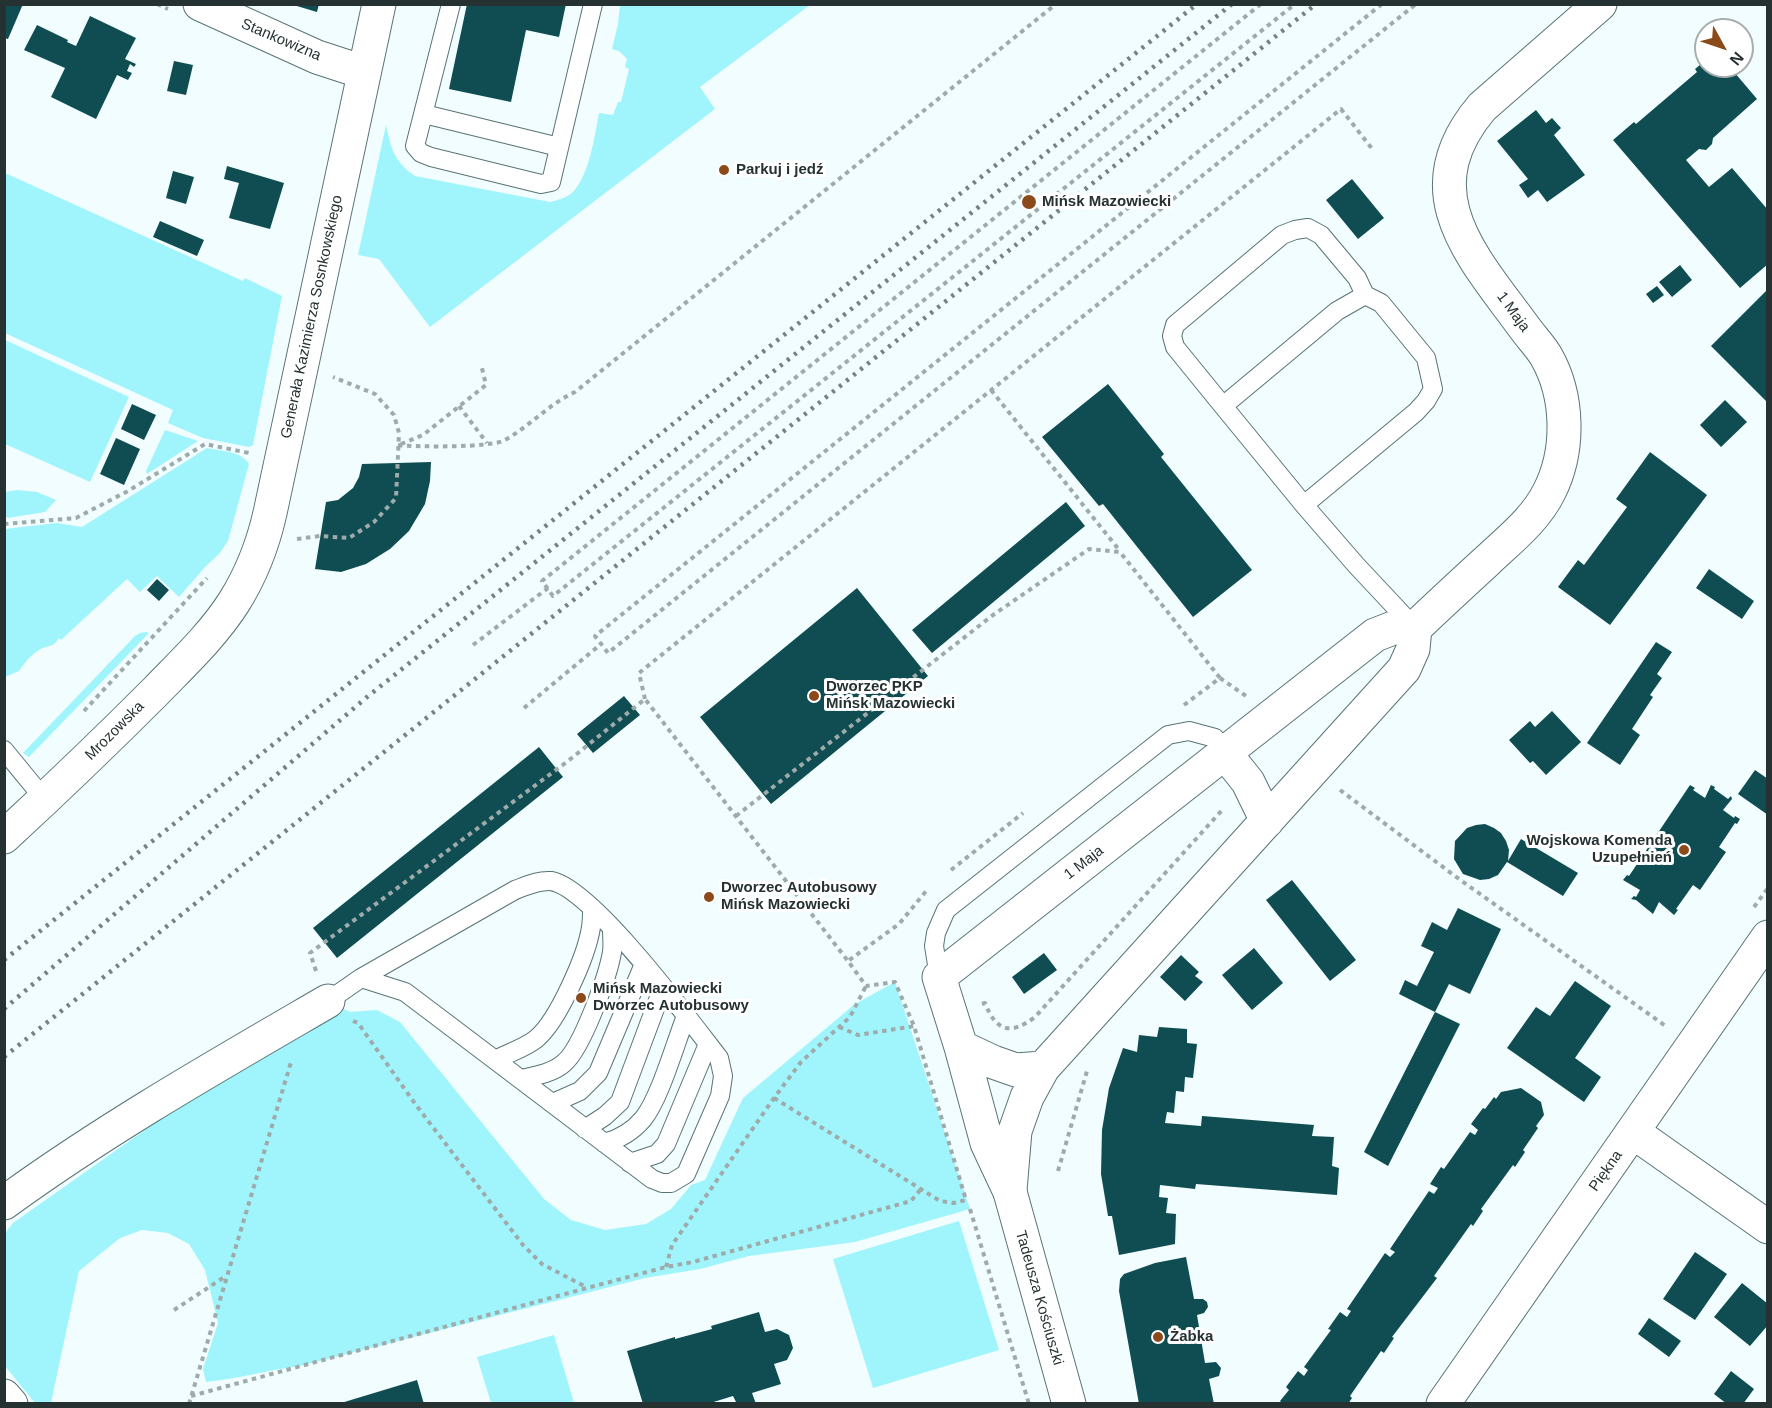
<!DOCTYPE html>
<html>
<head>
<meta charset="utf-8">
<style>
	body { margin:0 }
	#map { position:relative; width:1772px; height:1408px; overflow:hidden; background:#f1fdfe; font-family:Helvetica,sans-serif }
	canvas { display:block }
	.frame { position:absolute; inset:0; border:6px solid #263132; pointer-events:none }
	.north { position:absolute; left:1694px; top:18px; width:60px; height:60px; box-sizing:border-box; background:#fff; border:2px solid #a8adad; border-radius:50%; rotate:130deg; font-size:16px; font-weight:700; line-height:24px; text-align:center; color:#263132 }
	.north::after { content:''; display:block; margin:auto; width:21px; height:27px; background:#8c4919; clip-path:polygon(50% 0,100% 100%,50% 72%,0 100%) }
</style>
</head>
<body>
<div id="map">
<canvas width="1772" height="1408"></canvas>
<div class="frame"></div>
<div class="north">N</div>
</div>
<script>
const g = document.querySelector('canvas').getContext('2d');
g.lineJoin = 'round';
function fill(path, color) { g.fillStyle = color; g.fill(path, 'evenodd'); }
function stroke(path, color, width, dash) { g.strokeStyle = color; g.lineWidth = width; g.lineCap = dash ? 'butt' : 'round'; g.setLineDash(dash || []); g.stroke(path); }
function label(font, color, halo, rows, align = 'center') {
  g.font = font + ' Helvetica,sans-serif'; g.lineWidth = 6; g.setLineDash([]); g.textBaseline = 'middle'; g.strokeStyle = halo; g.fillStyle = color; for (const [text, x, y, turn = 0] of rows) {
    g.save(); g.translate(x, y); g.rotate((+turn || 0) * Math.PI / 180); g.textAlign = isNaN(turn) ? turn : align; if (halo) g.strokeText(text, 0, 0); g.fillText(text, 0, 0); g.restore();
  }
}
fill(new Path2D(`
	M620,5H810L700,87L715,109L430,327L379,259L358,255L386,125C391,148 394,162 415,176L550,202C558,200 566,198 572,193C589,177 595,135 599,113L613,115L618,102H621L629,69L625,67L627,59L619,51L612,49L618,24Z
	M5,173L243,281L245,278L282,296L253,445L249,447L203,438L168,423L173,410L5,333Z
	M5,340L129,397L90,482L5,444Z
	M165,430L198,441L147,474L146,471Z
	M207,448C220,451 242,451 249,464L228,541L219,554L205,567L179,597L157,576L140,592L127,579L61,640L59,638C54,646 51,645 43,648C33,652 25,662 19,671L5,677V529L57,523L82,527Z
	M17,490L37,492L56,500L45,512L8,518L5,516V492Z
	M146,632L149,633L29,757L23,753L135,636L140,633Z
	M895,982L970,1209L855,1242L749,1256L700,1269L645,1278L300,1366C268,1370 237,1379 206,1382L203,1369L218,1323L205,1270L189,1244L168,1233L142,1230L120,1238L79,1271L51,1403H35L5,1366V1233L13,1223L328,1001L350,1012L377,1010L400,1022L544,1199L571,1220L605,1230L646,1224L671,1209L691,1185L705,1180L743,1098L855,1004Z
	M959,1221L999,1350L873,1388L833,1259Z
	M554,1335L574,1403H491L477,1357Z`), '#a0f5fc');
fill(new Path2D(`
	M4,4H23L8,39L4,38Z
	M290,4H319L317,12Z
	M467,4H566L559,37L526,30L511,102L449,89Z
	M90,16L136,38L125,59L136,64L134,67L130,64L127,71L132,73L128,80L117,75L96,119L51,97L65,68L24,50L37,25L68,40L67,42L76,46Z
	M1706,60V66H1729L1757,99L1713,138L1712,144L1706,150L1699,149L1686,160L1709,187L1732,168L1768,210V264L1740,288L1613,140L1634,122L1636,124L1697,72L1695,69Z
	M174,61L193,65L186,95L167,91Z
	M1536,110L1546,123L1552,118L1561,128L1554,135L1585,175L1547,202L1538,190L1528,198L1519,185L1528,179L1497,141Z
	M227,166L284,183L270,229L229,218L239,183L224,179Z
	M173,171L194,177L186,204L166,198Z
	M1352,179L1384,218L1358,239L1326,200Z
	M160,221L204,240L197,256L153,237Z
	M1680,265L1692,280L1672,297L1659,282Z
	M1657,286L1664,295L1653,303L1646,294Z
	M1768,289V403L1711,346Z
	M1108,384L1164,454L1161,457L1252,570L1193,617L1103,504L1099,506L1042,437Z
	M1725,400L1747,422L1721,447L1700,425Z
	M132,404L156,415L144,440L121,429Z
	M116,438L140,449L124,485L100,474Z
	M1650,452L1707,495L1610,625L1558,587L1578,560L1584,565L1627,507L1616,499Z
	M431,462L430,481L425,504L409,531L390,549L366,564L341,572L315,569L326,502L338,500L353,488L359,477L362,464Z
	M1066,502L1085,526L932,653L912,630Z
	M1709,569L1754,601L1742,619L1696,588Z
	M157,579L169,590L159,601L147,590Z
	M857,588L928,676L771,804L700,717Z
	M1656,642L1672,652L1657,674L1662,678L1650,695L1653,697L1632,729L1640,735L1620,765L1587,743Z
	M624,696L640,715L593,753L577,734Z
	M1552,711L1581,742L1546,775L1533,761L1530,763L1509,740L1530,721L1535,727Z
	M539,747L563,777L337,958L313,928Z
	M1755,770L1768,779V815L1738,794Z
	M1690,785L1695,788L1693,790L1705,798L1711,785L1715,787L1714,789L1728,799L1731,796L1732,799L1723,810L1734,818L1735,816L1740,819L1737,824L1735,823L1719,847L1726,852L1700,890L1693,885L1676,909L1678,910L1674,915L1659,902L1653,914L1636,900L1631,899L1634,896L1636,897L1640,890L1623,880L1627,875L1629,876Z
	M1485,824L1494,828L1501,833L1506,841L1509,850L1508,861L1521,839L1578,873L1563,896L1507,862L1498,875L1489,879L1480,880L1463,874L1454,859L1455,841L1467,828L1476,825Z
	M1292,880L1356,960L1330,981L1266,900Z
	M1458,908L1501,929L1470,994L1449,984L1435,1012L1399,994L1405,980L1417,986L1434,952L1421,946L1432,922L1447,930Z
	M1254,948L1283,983L1252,1010L1222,975Z
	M1044,953L1057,970L1024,994L1012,977Z
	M1181,955L1199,972L1195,976L1203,982L1185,1001L1160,977Z
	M1575,981L1611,1006L1575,1058L1601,1077L1584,1102L1507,1048L1536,1007L1550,1016Z
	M1435,1012L1460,1024L1388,1166L1364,1152Z
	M1159,1027L1187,1029V1043L1197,1044L1193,1078L1185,1077L1184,1092L1176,1091L1174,1113L1167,1112L1165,1123L1201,1126L1202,1116L1314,1125L1312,1136L1334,1137L1332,1166L1339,1168L1337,1195L1196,1184L1195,1189L1160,1185L1159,1197L1168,1198L1166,1213L1176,1214L1175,1244L1119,1255L1112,1216H1108L1101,1174L1102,1130L1109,1088L1123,1048L1137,1052L1139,1035L1157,1037Z
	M1521,1088L1541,1102L1544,1115L1536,1126L1538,1128L1523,1150L1525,1152L1515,1167L1513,1165L1481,1209L1483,1211L1473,1226L1471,1224L1434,1276L1437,1278L1392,1337L1394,1338L1384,1353L1381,1351L1350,1396L1352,1398L1348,1404H1283L1280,1401L1289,1390L1286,1387L1298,1371L1304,1376L1308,1370L1304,1367L1331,1330L1328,1329L1340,1312L1347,1317L1351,1311L1347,1309L1385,1253L1390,1257L1395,1252L1390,1249L1429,1191L1434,1194L1438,1188L1430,1184L1441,1167L1444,1169L1470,1132L1475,1135L1478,1130L1471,1124L1483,1108L1485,1109L1494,1097L1496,1099L1501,1092Z
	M1695,1252L1727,1274L1695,1320L1663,1299Z
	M1186,1257L1194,1299H1203L1207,1302L1208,1307L1204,1313L1197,1315L1205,1363L1216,1362L1221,1368L1219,1376L1209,1379L1214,1404H1139L1119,1291L1120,1279L1124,1274L1155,1263Z
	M1742,1283L1768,1304V1325L1750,1346L1714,1317Z
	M759,1312L765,1332L777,1329L789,1335L793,1348L787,1360L774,1364L781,1384L752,1393L756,1404H737L733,1396L707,1404H643L627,1351L675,1337V1339L712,1329L711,1326Z
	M1649,1318L1681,1341L1669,1357L1638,1334Z
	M1731,1371L1754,1389L1743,1404H1727L1714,1394Z
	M417,1380L424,1404H341V1403Z`), '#0f4d52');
const lane = new Path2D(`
	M451,4L415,146L421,153L431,157L541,184L551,182L593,4
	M424,114L559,147
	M1223,406L1175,347L1172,336L1175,325L1282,235L1295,230L1308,228L1321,235L1357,278L1365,295
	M1304,505L1223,406L1337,311L1365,295L1381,303L1426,358L1433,389L1426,401L1416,412L1304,505L1356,565L1415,628
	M4,750L45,800
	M939,977L934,946L936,933L946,910L1168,735L1189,731L1215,738L1225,753
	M361,978L405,992L495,1060C508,1053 525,1048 536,1039C558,1021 587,955 591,927C592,921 592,915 592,909
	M328,1001L361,978L515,890C526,886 538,880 551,881C591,887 691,1022 719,1058L723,1076L720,1096L686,1174L671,1183H662L652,1179L495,1060
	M521,1079C535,1076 553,1073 564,1063C582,1048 608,976 612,952C613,945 612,937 612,929
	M553,1103L580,1091L598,1073L644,964
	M585,1129L605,1116L620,1102L663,987
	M604,1143C620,1139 632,1132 643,1119C660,1098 675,1044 686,1016
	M630,1163L657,1154L666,1144L708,1044`);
const street = new Path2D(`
	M200,4L317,57L363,72
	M1225,753L1248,782L1267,821
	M961,1047L993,1062L1016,1070L1043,1068
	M1633,1132L1768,1227
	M1010,1190L1015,1131L1027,1097L1043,1068L1404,669L1413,649L1415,628
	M1010,1192L987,1143L961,1047L939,977L1375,635L1393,628H1415C1439,605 1464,582 1488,560C1510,539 1535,520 1549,492C1570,451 1569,396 1546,356C1540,346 1531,337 1524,327C1472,256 1410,192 1482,107L1600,4
	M1443,1404L1768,937`);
const secondary = new Path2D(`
	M4,837C56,789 106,741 156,691C183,663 213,635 234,602C251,575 263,544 270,513L379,4
	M1010,1192L1069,1404
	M4,1203C107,1128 218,1065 328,1001
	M4,1396L11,1404`);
stroke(lane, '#597476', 20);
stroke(street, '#597476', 35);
stroke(secondary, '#597476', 35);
stroke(new Path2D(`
	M157,4L168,9
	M1261,4L542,581L553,596L1295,4
	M1382,4L595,636L608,653L1416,4
	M991,390L1120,551
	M459,406L487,443
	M401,444L423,435L486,385L481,364
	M398,445C416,447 492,448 505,440C530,426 549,404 575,392L1056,4
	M4,524L76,518L128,491L205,444L249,453
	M297,539L320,536L349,538L374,522L396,498L399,433L394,415L375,394L333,377
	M473,645L548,588
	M645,699L639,673L1341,109L1373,150
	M1184,705L1220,678L1246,696
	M524,708L601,644
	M84,711L207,578
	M1340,790L1459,879L1667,1027
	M736,816L993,615L1089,549L1120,552L1220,678
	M951,870L1023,813
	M1754,907L1768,888
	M316,971L310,953L568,761L645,699L848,961
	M982,1004L985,1003C996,1031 1010,1036 1035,1017L1224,808
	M353,1021L358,1023L416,1105L523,1245L542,1264L586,1287
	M839,1027L858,1035L915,1026
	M774,1098L940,1201L954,1203L966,1200L914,1026L895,982L866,986L848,961L899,924L927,890
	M1058,1171L1087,1071
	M970,1209L1029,1404
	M666,1267L672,1245L774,1098L801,1062L850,1017L866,986
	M174,1310L226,1276
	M191,1396L587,1288L666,1267L693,1262L911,1201L921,1189
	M189,1404L291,1062`), '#9faaab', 4, [4.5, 4.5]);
stroke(lane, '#fff', 18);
stroke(street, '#fff', 33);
stroke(secondary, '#fff', 33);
stroke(new Path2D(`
	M4,960L1197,4
	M4,1009L367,697L1232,4
	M4,1057L1316,4`), '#758182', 4.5, [3, 6]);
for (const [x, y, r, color] of [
	[724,170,6,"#8c4919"],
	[1029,202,8,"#8c4919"],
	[814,696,6,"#8c4919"],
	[1684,850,6,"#8c4919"],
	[709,897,6,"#8c4919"],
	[581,998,6,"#8c4919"],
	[1158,1337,6,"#8c4919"]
]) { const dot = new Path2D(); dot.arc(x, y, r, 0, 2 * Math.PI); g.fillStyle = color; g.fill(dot); stroke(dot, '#fff', 2); }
label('15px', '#263132', '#fff', [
	["Stankowizna",281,40,23],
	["1 Maja",1513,312,54],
	["Generała Kazimierza Sosnkowskiego",312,317,-78],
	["Mrozowska",115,731,-45],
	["1 Maja",1084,863,-38],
	["Piękna",1606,1171,-55],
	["Tadeusza Kościuszki",1039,1298,74]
]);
label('bold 15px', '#263132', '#fff', [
	["Parkuj i jedź",736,170],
	["Mińsk Mazowiecki",1042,202],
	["Dworzec PKP",826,687],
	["Mińsk Mazowiecki",826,704],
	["Wojskowa Komenda",1672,841,"right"],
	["Uzupełnień",1672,858,"right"],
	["Dworzec Autobusowy",721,888],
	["Mińsk Mazowiecki",721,905],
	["Mińsk Mazowiecki",593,989],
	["Dworzec Autobusowy",593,1006],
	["Żabka",1170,1337]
], 'left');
</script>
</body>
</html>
